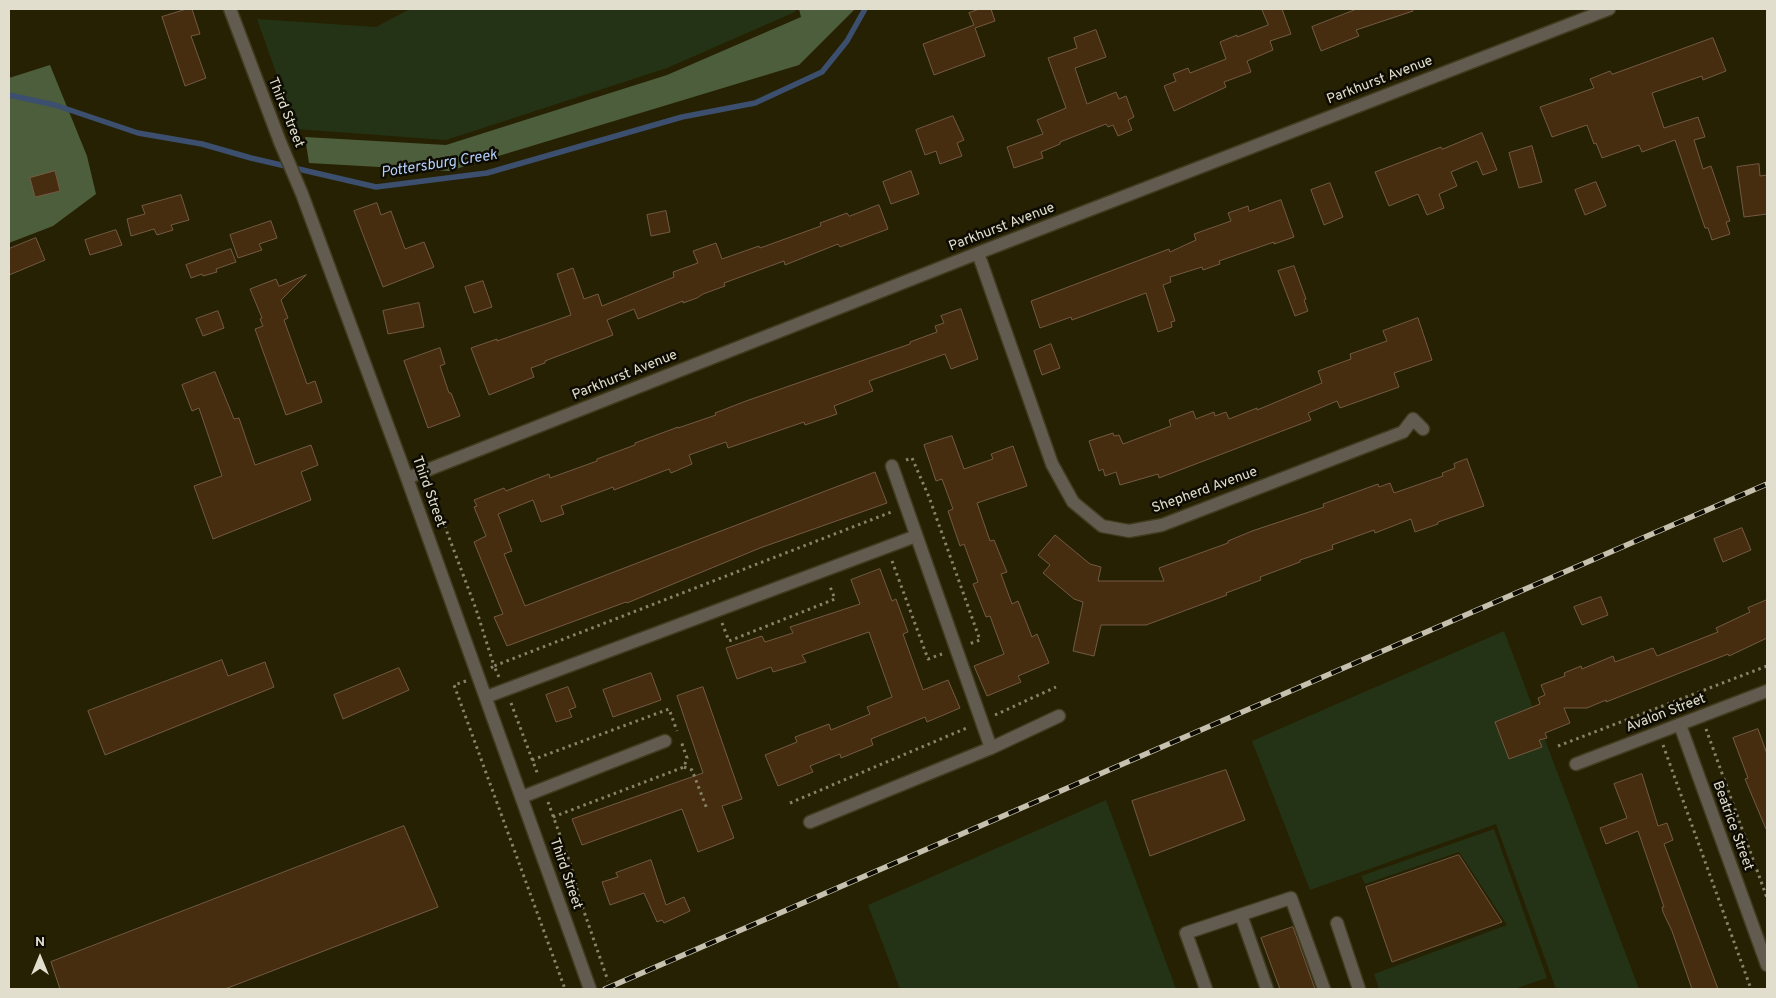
<!DOCTYPE html>
<html>
<head>
<meta charset="utf-8">
<style>
	body { margin:0 }
	#map { position:relative; width:1776px; height:998px; overflow:hidden; background:#272103; font-family:Overpass,sans-serif }
	canvas { display:block }
	.frame { position:absolute; inset:0; border:10px solid #e1decd; pointer-events:none }
	.north { position:absolute; left:15px; top:933px; width:50px; height:50px; -webkit-text-stroke:4px #0d0b02; paint-order:stroke; rotate:0deg; font-size:14px; font-weight:700; line-height:20px; text-align:center; color:#e1decd }
	.north::after { content:''; display:block; margin:auto; width:18px; height:22px; background:#e1decd; clip-path:polygon(50% 0,100% 100%,50% 72%,0 100%) }
</style>
</head>
<body>
<div id="map">
<canvas width="1776" height="998"></canvas>
<div class="frame"></div>
<div class="north">N</div>
</div>
<script>
const g = document.querySelector('canvas').getContext('2d');
g.lineJoin = 'round';
function fill(path, color) { g.fillStyle = color; g.fill(path, 'evenodd'); }
function stroke(path, color, width, dash) { g.strokeStyle = color; g.lineWidth = width; g.lineCap = dash ? 'butt' : 'round'; g.setLineDash(dash || []); g.stroke(path); }
function label(font, color, halo, rows, align = 'center') {
  g.font = font + ' Overpass,sans-serif'; g.lineWidth = 5; g.setLineDash([]); g.textBaseline = 'middle'; g.strokeStyle = halo; g.fillStyle = color; for (const [text, x, y, turn = 0] of rows) {
    g.save(); g.translate(x, y); g.rotate((+turn || 0) * Math.PI / 180); g.textAlign = isNaN(turn) ? turn : align; if (halo) g.strokeText(text, 0, 0); g.fillText(text, 0, 0); g.restore();
  }
}
fill(new Path2D(`
	M410,9H795V12L667,68L446,140L296,129L257,19L376,27Z
	M1504,631L1639,989H1556L1496,824L1310,890L1252,741Z
	M1106,800L1176,989H900L868,905Z
	M1494,829L1547,978L1514,989H1379L1374,974L1507,925L1459,852L1365,884L1361,876Z`), '#243315');
fill(new Path2D(`
	M799,9L854,10L799,65L449,171L309,163L305,137L446,145L667,75L801,17Z
	M50,65L87,156L96,194L53,226L9,243V78Z`), '#4d5e3d');
stroke(new Path2D(`
	M9,95L55,105L138,133L202,144L251,158L376,187L487,173L682,117L755,103L822,72L847,41L865,9`), '#3c4f6e', 5.5);
const building = new Path2D(`
	M187,9H192L200,34L191,36L206,78L185,86L162,17Z
	M980,9H991L995,21L975,28L985,56L934,75L923,44L974,25L969,13Z
	M1262,9H1282L1291,34L1270,41L1273,50L1247,61L1251,72L1224,82L1226,87L1174,111L1164,86L1176,81L1173,74L1188,68L1190,73L1226,59L1220,42L1237,35V37L1268,25Z
	M1357,9H1412L1413,11L1356,30L1359,36L1321,51L1312,27Z
	M1096,30L1106,57L1075,68L1087,104L1116,92L1119,99L1126,96L1134,117L1128,120L1132,130L1118,136L1113,125L1108,127L1106,124L1060,142V144L1041,152L1043,158L1014,168L1007,147L1043,134L1037,120L1066,108L1048,58L1077,48L1074,38Z
	M1713,38L1726,71L1703,80L1702,76L1652,93L1664,128L1698,117L1705,137L1694,140L1703,169L1711,166L1730,221L1726,222L1730,234L1712,240L1708,228H1705L1675,140L1642,152L1639,145L1602,158L1596,143L1594,144L1587,125L1552,137L1540,107L1594,88L1590,79L1610,71L1612,74Z
	M953,116L964,140L957,143L962,156L940,164L936,151L925,155L916,130Z
	M1482,133L1497,170L1483,175L1477,161L1451,172L1457,186L1439,194L1444,208L1427,215L1418,194L1389,206L1375,172L1441,147L1442,149Z
	M1532,146L1542,182L1519,188L1509,153Z
	M1759,164L1760,176L1767,175V214L1744,217L1737,167Z
	M55,171L60,191L35,197L30,178Z
	M911,171L919,194L891,204L883,182Z
	M1596,182L1606,206L1585,215L1575,190Z
	M1330,183L1343,217L1324,225L1311,190Z
	M181,195L189,220L171,225L173,230L157,235L154,229L131,236L127,219L145,214L142,206Z
	M1281,200L1294,237L1274,244V242L1219,261L1220,264L1203,270L1202,267L1170,277L1171,282L1163,285L1175,321L1171,322L1172,327L1158,332L1146,293L1072,320L1071,317L1040,328L1031,301L1169,249L1170,252L1196,240L1194,234L1231,221L1228,213L1248,206L1249,211Z
	M377,203L381,215L391,211L405,249L424,242L434,267L383,287L354,211Z
	M879,205L888,229L840,247L838,244L785,265L784,261L724,283L725,286L703,294L697,298L683,303V301L638,319L634,309L607,320L613,335L545,361V363L531,368L534,377L489,395L471,348L497,339V341L571,315L557,274L573,268L584,299L598,294L602,306L674,277L673,272L698,263L693,251L716,243L722,259L759,246L760,248L821,226L820,223L847,213L849,216Z
	M666,211L670,232L651,236L647,215Z
	M271,221L277,238L259,244L262,250L238,258L230,235Z
	M116,230L122,245L90,255L85,240Z
	M36,238L45,260L9,275V249Z
	M231,249L236,262L216,269L217,272L203,276L202,274L191,278L186,265Z
	M1294,266L1306,299L1304,300L1308,311L1295,316L1278,271Z
	M306,275L281,300L288,318L284,320L307,384L315,381L322,402L286,415L255,329L263,326L260,319L262,318L250,289L276,279L279,286Z
	M483,281L492,307L474,313L465,287Z
	M419,303L424,327L388,334L383,311Z
	M961,309L978,359L951,369L945,354L869,381L873,391L834,406L837,414L805,425L804,422L728,448L726,442L689,455L692,464L671,473L669,469L614,490L613,487L608,489L561,506L564,514L541,522L533,500L498,514L512,551L504,554L525,606L875,472L887,503L760,548L627,603L626,602L507,646L494,617L503,614L474,542L486,536L474,507L477,506L474,500L504,488L506,491L549,474L550,478L597,461V459L635,445V443L678,427V428L716,415L715,413L746,401L910,344V342L937,332L935,326L944,323L941,316Z
	M218,311L224,328L203,336L196,319Z
	M1418,318L1432,360L1394,373L1399,387L1340,408L1337,401L1308,413L1311,420L1159,478L1158,474L1120,485L1116,472L1105,476L1103,469L1099,471L1089,441L1113,433L1114,436L1119,435L1123,444L1171,426L1169,420L1193,411L1196,419L1214,412L1215,416L1226,412L1229,419L1257,408V410L1322,383L1318,371L1351,359L1350,354L1387,341L1383,331Z
	M1051,344L1060,368L1042,375L1034,351Z
	M440,348L445,364L440,366L449,393H451L460,416L428,428L404,361Z
	M215,372L234,419L239,418L255,465L311,445L318,465L301,472L311,500L213,539L194,486L222,476L199,408L192,411L182,385Z
	M952,436L964,469L993,459L991,454L1013,446L1027,486L977,503L990,541L994,540L1007,572L1001,574L1012,604L1018,601L1032,637L1037,634L1049,663L1018,676L1021,682L987,696L974,666L1004,654L990,616L986,617L973,584L978,582L964,544L960,546L948,511L953,509L942,479L936,481L924,445Z
	M1467,459L1484,506L1438,522V524L1415,532L1411,519L1375,533L1374,530L1332,545L1333,549L1300,560V562L1260,577L1261,580L1226,593L1227,595L1146,625H1101L1094,656L1073,651L1083,602L1074,599L1043,573L1050,565L1038,555L1055,535L1090,564L1101,567L1098,581H1164L1159,568L1228,543V541L1252,531L1324,507L1323,504L1378,484L1379,487L1390,483L1394,493L1443,476L1442,473L1455,468L1454,464Z
	M1742,528L1751,550L1723,562L1714,539Z
	M880,569L892,601L896,599L908,632L903,634L923,690L948,680L960,708L927,722L925,717L871,739L873,745L841,758L840,754L810,766L813,772L778,786L765,755L797,742L795,737L829,724L831,730L870,714L867,707L892,697L869,632L802,655L806,662L773,672L771,667L737,679L726,648L762,636L765,642L793,633L790,627L860,604L851,580Z
	M1601,597L1608,615L1582,625L1574,607Z
	M1767,600V638L1729,656L1728,654L1606,702V700L1587,708H1564L1570,723L1545,733L1547,738L1539,740L1542,747L1509,759L1495,722L1540,704L1538,698L1545,695L1541,685L1565,676L1564,673L1581,666L1582,669L1613,656L1615,662L1653,648L1657,656L1718,632L1716,628L1750,612L1748,608Z
	M222,660L228,676L265,662L274,687L105,755L88,711Z
	M399,668L409,690L343,719L334,695Z
	M651,673L661,700L613,717L603,690Z
	M568,687L576,707L569,710L572,717L556,722L546,695Z
	M703,687L742,799L722,806L734,838L698,852L682,809L582,845L572,819L703,773L677,696Z
	M1758,729L1767,754V829H1766L1745,779L1748,778L1733,738Z
	M1226,770L1245,820L1150,856L1132,801Z
	M1642,774L1658,826L1667,823L1673,840L1664,844L1718,989H1692L1672,931L1663,912L1662,907H1664L1638,831L1606,844L1600,828L1627,818L1614,784Z
	M404,826L438,907L225,989H60L51,962Z
	M1459,855L1502,922L1392,962L1366,887Z
	M651,860L666,905L684,897L690,911L664,923L662,920L657,922L644,893L610,905L602,882L618,877L616,873Z
	M1293,927L1315,989H1280L1261,938Z`);
fill(building, '#472d10');
stroke(building, '#725a43', 1);
const minor = new Path2D(`
	M230,9L280,142L302,194L407,478L590,989
	M978,253L1052,464L1073,502L1102,526L1129,531L1162,525L1403,432L1413,419L1423,429
	M892,466L991,748
	M407,478L978,253L1609,9
	M486,697L916,536
	M1680,725L1767,965
	M1576,764L1767,691
	M522,797L665,741
	M810,822L991,748L1059,716
	M1241,915L1267,989
	M1337,923L1359,989
	M1206,989L1186,933L1291,898L1324,989`);
stroke(minor, '#413b1f', 15);
stroke(new Path2D(`
	M906,460L912,458L929,497L980,640L969,644
	M433,495L476,609L494,666L894,511
	M892,561L928,659L942,654
	M722,623L729,641L835,599L829,584
	M491,668L494,666L499,677
	M466,681L454,685L565,989
	M511,703L538,775
	M995,715L1056,687
	M1706,729L1767,898
	M1663,745L1751,989
	M1558,746L1767,666
	M532,760L669,709L677,731
	M684,767L692,770L707,809
	M548,802L570,863L579,897L608,981
	M790,803L969,727
	M553,817L684,767L687,758L681,741`), '#87836b', 3, [2.5, 4]);
stroke(minor, '#615c4f', 12);
const rail = new Path2D(`
	M605,989L1767,484`);
stroke(rail, '#c5c1ae', 5.5);
stroke(rail, '#0d0b02', 4, [11]);
label('14px', '#e1decd', '#0d0b02', [
	["Parkhurst Avenue",1380,81,-21],
	["Third Street",285,113,68],
	["Parkhurst Avenue",1002,228,-21],
	["Parkhurst Avenue",625,376,-22],
	["Shepherd Avenue",1205,491,-20],
	["Third Street",428,492,70],
	["Avalon Street",1666,714,-21],
	["Beatrice Street",1732,826,70],
	["Third Street",565,874,71]
]);
label('italic 15px', '#b3d0fc', '#0d0b02', [
	["Pottersburg Creek",439,165,-9]
]);
</script>
</body>
</html>
